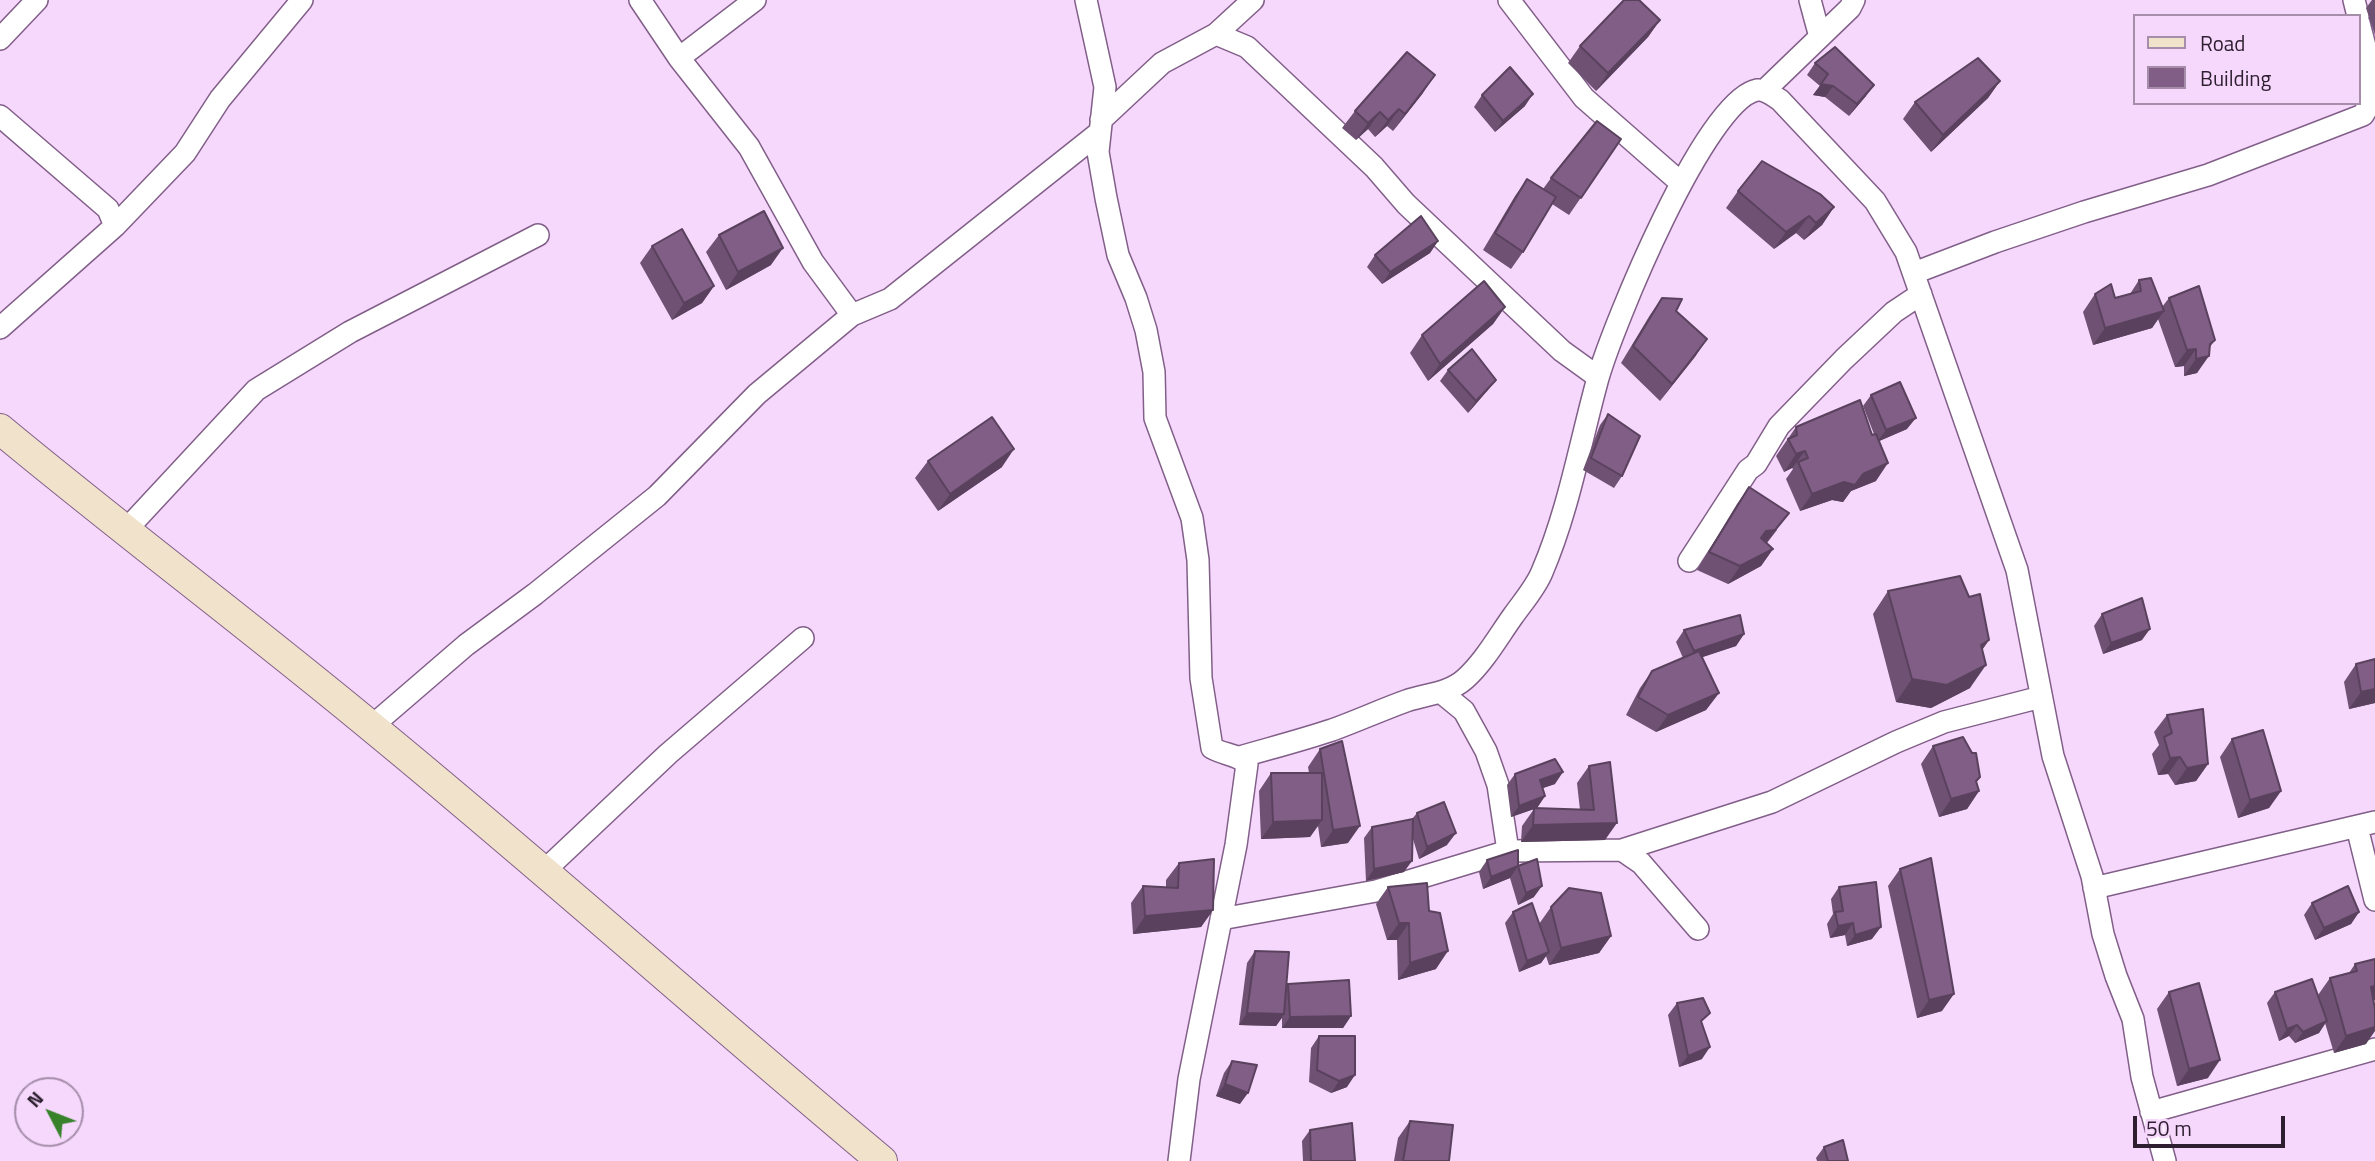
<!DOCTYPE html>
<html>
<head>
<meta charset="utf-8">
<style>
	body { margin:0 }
	#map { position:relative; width:2375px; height:1161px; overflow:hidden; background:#f7d8fd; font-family:"Titillium Web",sans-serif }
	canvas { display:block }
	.legend { position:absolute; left:2133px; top:14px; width:228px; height:91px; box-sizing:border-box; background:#f7d8fd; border:2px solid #a68eab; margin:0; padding:9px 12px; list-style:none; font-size:21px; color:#2d1f30 }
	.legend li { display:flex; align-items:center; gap:14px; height:35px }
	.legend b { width:35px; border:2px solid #a68eab }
	.north { position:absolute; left:14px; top:1077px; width:70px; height:70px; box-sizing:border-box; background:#f7d8fd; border:2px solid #a68eab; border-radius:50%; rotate:312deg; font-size:19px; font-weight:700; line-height:28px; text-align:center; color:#2d1f30 }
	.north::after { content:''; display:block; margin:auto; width:24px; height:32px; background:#37822a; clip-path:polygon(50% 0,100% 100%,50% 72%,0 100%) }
	.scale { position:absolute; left:2133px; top:1116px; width:152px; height:32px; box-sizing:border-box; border:4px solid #2d1f30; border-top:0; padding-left:9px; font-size:21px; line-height:24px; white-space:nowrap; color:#2d1f30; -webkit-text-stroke:5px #f7d8fd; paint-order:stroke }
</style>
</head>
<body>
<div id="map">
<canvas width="2375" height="1161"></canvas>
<ul class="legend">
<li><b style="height:9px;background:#f1e3cb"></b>Road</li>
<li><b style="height:19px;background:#805e86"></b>Building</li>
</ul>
<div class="north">N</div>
<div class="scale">50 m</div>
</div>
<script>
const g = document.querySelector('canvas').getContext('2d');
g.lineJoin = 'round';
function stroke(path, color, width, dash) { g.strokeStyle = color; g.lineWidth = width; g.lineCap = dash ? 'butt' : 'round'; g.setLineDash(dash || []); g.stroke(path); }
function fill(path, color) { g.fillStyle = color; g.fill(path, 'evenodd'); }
const street = new Path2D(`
	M640,0L679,58L749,147L813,262L852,315
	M1086,0L1105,87L1098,152L1106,198L1118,255L1136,298L1146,330L1154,372L1155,418L1192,518L1198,560L1201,678L1212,748C1224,755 1238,754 1247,764L1236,845L1189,1079L1179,1161
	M1509,0L1584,98L1681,183
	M1810,0L1820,37
	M2354,0L2358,16
	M1216,34L1247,47L1374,167L1406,204L1562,351L1598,377
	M0,39L37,0
	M679,58L755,0
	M1765,90L1850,8L1854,0
	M0,116L108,209L115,226
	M1101,120L1162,63L1216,34L1253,0
	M1914,273L1995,242L2084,212L2208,175L2363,115L2372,100L2367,54L2359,23
	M0,328L115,226L185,153L220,99L302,0
	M125,531L256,390L350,332L538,235
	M1689,561L1748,470L1756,464L1779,426L1844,359L1894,312L1921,294
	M372,726L466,645L535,594L657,496L757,394L852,315L890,299L1100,132
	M1240,757C1271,748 1302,740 1332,730C1357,721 1381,710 1406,701C1426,694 1448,694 1465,679C1484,662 1498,637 1513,616C1523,602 1536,587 1542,572C1569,509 1580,443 1598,378C1613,326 1705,100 1757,90C1766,89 1772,95 1780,100L1875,201L1906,252L2017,570L2053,756L2092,876L2103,934L2116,976L2133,1019L2142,1077L2165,1161
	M2357,827L2375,900
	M1622,850L1772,802L1896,742L1944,722L2041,697
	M1508,851L1622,850L1641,863L1698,929
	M544,871L668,754L803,638
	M2094,888L2375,822
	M1221,919L1376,891L1508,851L1498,785L1486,751L1464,711L1442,693
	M2151,1112L2375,1049`);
const secondary = new Path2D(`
	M0,429C123,531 250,626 373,728C545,869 711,1018 882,1161`);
stroke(street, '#815f88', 24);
stroke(secondary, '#815f88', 32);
stroke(street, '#fff', 21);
stroke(secondary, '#f1e3cb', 30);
fill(new Path2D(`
	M2372,0H2375V35L2366,8Z
	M1660,20L1648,37L1596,91L1568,63L1580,46Z
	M1815,63L1866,96L1849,116L1825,97L1813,95L1820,86L1807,75Z
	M2000,81L1988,98L1931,152L1903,119L1915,102Z
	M1423,93L1393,131L1387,126L1375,137L1368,129L1356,140L1342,128L1355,111Z
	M1482,95L1525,106L1495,132L1474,107Z
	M1621,139L1569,215L1552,204L1523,252L1511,269L1483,250L1515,196L1527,179L1543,189L1551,178Z
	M1738,191L1834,207L1822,225L1804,240L1796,233L1774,249L1726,208Z
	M719,235L771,265L726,290L706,252Z
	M1438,241L1430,253L1382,284L1367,267L1375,255Z
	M652,246L714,286L702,303L672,320L640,263Z
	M2139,280L2162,307L2169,298L2210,347L2197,373L2184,376V366L2175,367L2158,319L2152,328L2093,345L2083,312L2095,294L2115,298L2130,294Z
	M1662,298L1707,339L1660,401L1621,363L1650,315Z
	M1505,307L1493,324L1428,381L1410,353L1422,335Z
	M1448,370L1496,380L1487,391L1468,413L1440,381Z
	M1871,395L1907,429L1879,441L1876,481L1851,491L1843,502L1832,500L1800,511L1786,479L1793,469L1792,468L1784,472L1776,456L1796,427L1874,434L1863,406Z
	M1608,414L1622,476L1614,488L1583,470L1600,425Z
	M928,461L1002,467L938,511L915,478Z
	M1749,487L1777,530L1767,543L1773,549L1761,566L1728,584L1697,570L1737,504Z
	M1888,591L1969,597L1989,640L1982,650L1970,688L1931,708L1896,702L1873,614Z
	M2102,614L2142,640L2103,654L2094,626Z
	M1684,630L1744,634L1736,646L1702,657L1719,693L1706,710L1656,732L1626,715L1640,688L1652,671L1683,658L1676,642Z
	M2356,664L2375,703L2349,709L2344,682Z
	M2167,715L2208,764L2196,781L2175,785L2168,774L2158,775L2152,754L2159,745L2154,732Z
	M2232,739L2281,791L2269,808L2238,818L2220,757Z
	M1933,746L1980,777L1976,783L1979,791L1967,809L1939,817L1921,764Z
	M1320,749L1348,843L1321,847L1318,826L1310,837L1261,839L1259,791L1271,773H1309L1308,767Z
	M1589,766L1605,840L1521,842L1522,826L1534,809L1511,817L1507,785L1515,774L1555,784L1542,788L1545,796L1537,808L1580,810L1577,783Z
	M1417,813L1447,845L1419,859L1413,839L1404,872L1366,881L1364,838L1372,827L1412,819Z
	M1487,860L1518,866L1534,897L1518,905L1510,878L1483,889L1479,872Z
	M1179,863L1213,910L1201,927L1133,934L1131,903L1143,886L1166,887V880Z
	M1900,869L1942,1011L1917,1018L1888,886Z
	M1388,887L1429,911L1436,969L1398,980L1397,940H1387L1376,904Z
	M1839,887L1872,939L1847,946L1845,935L1830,938L1827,924L1833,914L1831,899Z
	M2312,903L2359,912L2351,924L2315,940L2304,915Z
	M1551,907L1611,936L1599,953L1549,965L1546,956L1541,963L1519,972L1505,923L1513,912L1539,924Z
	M1255,951L1286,987L1288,984L1351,1016L1343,1028H1282V1018L1276,1026L1239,1025L1247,963Z
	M2355,964L2375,1000L2373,1001L2366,1044L2334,1053L2325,1023L2319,1033L2295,1043L2289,1036L2279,1041L2267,1003L2275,992L2318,995L2330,978L2349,973Z
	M2169,992L2208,1078L2177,1086L2157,1009Z
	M1677,1003L1702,1024V1059L1679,1067L1668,1015Z
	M1319,1036L1347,1087L1331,1093L1309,1082L1311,1048Z
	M1232,1061L1240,1104L1216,1096L1224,1073Z
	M1410,1121L1449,1161H1394L1398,1138Z
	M1310,1130L1355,1161H1303L1302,1141Z
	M1824,1147L1848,1161H1817L1816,1158Z`), '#6e5173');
fill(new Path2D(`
	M1660,20L1648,37L1596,91L1608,73Z
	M1435,75L1423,93L1393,131L1405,114Z
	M2000,81L1988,98L1931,152L1943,135Z
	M1821,84L1833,86L1825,97L1813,95Z
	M1874,85L1866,96L1849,116L1857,104Z
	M1533,94L1525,106L1495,132L1503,121Z
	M1399,109L1387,126L1375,137L1388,120Z
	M1380,112L1368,129L1356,140L1368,123Z
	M1834,207L1822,225L1804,240L1816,223Z
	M1809,216L1796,233L1774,249L1786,232Z
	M1438,241L1430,253L1382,284L1390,272Z
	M783,248L771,265L726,290L738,272Z
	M714,286L702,303L672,320L684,303Z
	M1505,307L1493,324L1428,381L1440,364Z
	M2164,311L2152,328L2093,345L2105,328Z
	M1707,339L1695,357L1660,401L1672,384Z
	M2215,340L2202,358L2209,356L2197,373L2184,376L2196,359Z
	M2196,349L2184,366L2175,367L2187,350Z
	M1496,380L1487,391L1468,413L1476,401Z
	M1916,418L1907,429L1877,442L1886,430Z
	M1014,449L1002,467L938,511L950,494Z
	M1805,451L1792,468L1784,472L1796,454Z
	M1888,463L1876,481L1851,491L1843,502L1832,500L1800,511L1812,494Z
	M1789,513L1763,547L1754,548L1766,531Z
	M1773,549L1761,566L1728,584L1740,566Z
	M2150,629L2142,640L2103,654L2111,643Z
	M1744,634L1736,646L1685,663L1694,651Z
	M1989,640L1973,663L1981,645Z
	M1986,665L1970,688L1931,708L1896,702L1912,679Z
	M2375,689V703L2349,709L2361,692Z
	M1719,693L1706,710L1656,732L1668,715Z
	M2180,757L2168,774L2158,775L2170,758Z
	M2208,764L2196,781L2175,785L2187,768Z
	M1563,772L1555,784L1532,792L1540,780Z
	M1980,777L1968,794L1979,791L1967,809L1939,817L1951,799Z
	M2281,791L2269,808L2238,818L2250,800Z
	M1545,796L1537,808L1511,817L1519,806Z
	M1322,820L1310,837L1261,839L1273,822Z
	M1617,823L1605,840L1521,842L1533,825Z
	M1360,826L1348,843L1321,847L1333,830Z
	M1456,833L1447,845L1419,859L1427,847Z
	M1412,861L1404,872L1366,881L1374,869Z
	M1518,866L1510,878L1483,889L1491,877Z
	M1542,886L1534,897L1518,905L1526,893Z
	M1213,910L1201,927L1133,934L1145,916Z
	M2359,912L2351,924L2315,940L2324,928Z
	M1399,923H1409L1397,940H1387Z
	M1853,923L1845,935L1830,938L1838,926Z
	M1881,927L1872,939L1847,946L1855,935Z
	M1611,936L1599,953L1549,965L1561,948Z
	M1448,951L1436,969L1398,980L1410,963Z
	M1549,952L1541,963L1519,972L1527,961Z
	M2375,986V1000L2359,1004L2371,987Z
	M1954,994L1942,1011L1917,1018L1929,1000Z
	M1247,1013L1284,1014L1276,1026L1239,1025Z
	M1351,1016L1343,1028H1282L1290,1017Z
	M2327,1021L2319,1033L2295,1043L2303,1032Z
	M2297,1025L2289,1036L2279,1041L2287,1029Z
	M2375,1027V1031L2366,1044L2334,1053L2346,1036Z
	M1710,1047L1702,1059L1679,1067L1688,1056Z
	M2220,1060L2208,1078L2177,1086L2189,1069Z
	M1355,1075L1347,1087L1331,1093L1339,1081Z
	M1225,1084L1248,1093L1240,1104L1216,1096Z`), '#5a425e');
const building = new Path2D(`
	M1624,0H1639L1660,20L1608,73L1580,46Z
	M1835,47L1874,85L1857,104L1833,86L1821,84L1828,74L1815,63Z
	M1407,52L1435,75L1405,114L1399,109L1388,120L1380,112L1368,123L1355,111Z
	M1978,58L2000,81L1943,135L1915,102Z
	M1510,67L1533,94L1503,121L1482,95Z
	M1597,121L1621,139L1581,198L1551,178Z
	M1762,161L1820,194L1834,207L1816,223L1809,216L1786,232L1738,191Z
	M1527,179L1556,197L1523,252L1495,233Z
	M764,211L783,248L738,272L719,235Z
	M1421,216L1438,241L1390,272L1375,255Z
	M682,229L714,286L684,303L652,246Z
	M2151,278L2164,311L2105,328L2095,294L2111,284L2115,298L2141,291L2139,280Z
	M1484,281L1505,307L1440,364L1422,335Z
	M2199,286L2215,340L2210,344L2209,356L2196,359V349L2187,350L2169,298Z
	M1662,298L1682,299L1676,311L1707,339L1672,384L1633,346Z
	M1472,349L1496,380L1476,401L1448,370Z
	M1900,382L1916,418L1886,430L1871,395Z
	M1860,400L1872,435L1876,434L1888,463L1863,474L1855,485L1844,482L1812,494L1798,462L1808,458L1805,451L1796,454L1788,439L1797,435L1796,427Z
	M1608,414L1640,436L1622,476L1591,458Z
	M992,417L1014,449L950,494L928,461Z
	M1749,487L1789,513L1775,530L1766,531L1761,538L1773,549L1740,566L1709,552Z
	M1960,576L1969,597L1980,594L1989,640L1981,645L1986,665L1947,685L1912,679L1888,591Z
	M2142,598L2150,629L2111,643L2102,614Z
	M1740,615L1744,634L1694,651L1684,630Z
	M1699,651L1719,693L1668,715L1638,697L1652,671Z
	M2375,659V689L2361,692L2356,664Z
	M2203,709L2208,764L2187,768L2180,757L2170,758L2164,737L2172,733L2167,715Z
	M2263,730L2281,791L2250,800L2232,739Z
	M1963,737L1972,753H1976L1980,777L1976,781L1979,791L1951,799L1933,746Z
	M1342,741L1360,826L1333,830L1320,749Z
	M1555,759L1563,772L1540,780L1545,796L1519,806L1515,774Z
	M1610,762L1617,823L1533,825L1534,808L1594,810L1589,766Z
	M1271,773H1322V820L1273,822Z
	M1444,802L1456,833L1427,847L1417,813Z
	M1413,819L1412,861L1374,869L1372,827Z
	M1518,850V866L1537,859L1542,886L1526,893L1518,866L1491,877L1487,860Z
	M1931,858L1954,994L1929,1000L1900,869Z
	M1214,859L1213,910L1145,916L1143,886L1178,888L1179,863Z
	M1876,882L1881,927L1855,935L1853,923L1838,926L1835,912L1843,911L1839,887Z
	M1427,883L1429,911L1440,913L1448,951L1410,963L1409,923H1399L1388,887Z
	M2348,886L2359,912L2324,928L2312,903Z
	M1569,888L1601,893L1611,936L1561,948L1551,907Z
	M1532,903L1549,952L1527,961L1513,912Z
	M1255,951L1289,952L1284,1014L1247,1013Z
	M2375,959V986L2371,987L2375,1009V1027L2346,1036L2330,978L2357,971L2355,964Z
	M2312,979L2327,1021L2303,1032L2297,1025L2287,1029L2275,992Z
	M1349,980L1351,1016L1290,1017L1288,984Z
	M2199,983L2220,1060L2189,1069L2169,992Z
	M1703,998L1710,1013L1701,1021L1710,1047L1688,1056L1677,1003Z
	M1319,1036H1355V1075L1339,1081L1317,1070Z
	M1232,1061L1257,1065L1248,1093L1225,1084Z
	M1410,1121L1453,1125L1449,1161H1403Z
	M1352,1123L1355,1161H1311L1310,1130Z
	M1843,1140L1848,1161H1828L1824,1147Z`);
fill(building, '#805e86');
stroke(building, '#5a425e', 2);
</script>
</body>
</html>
